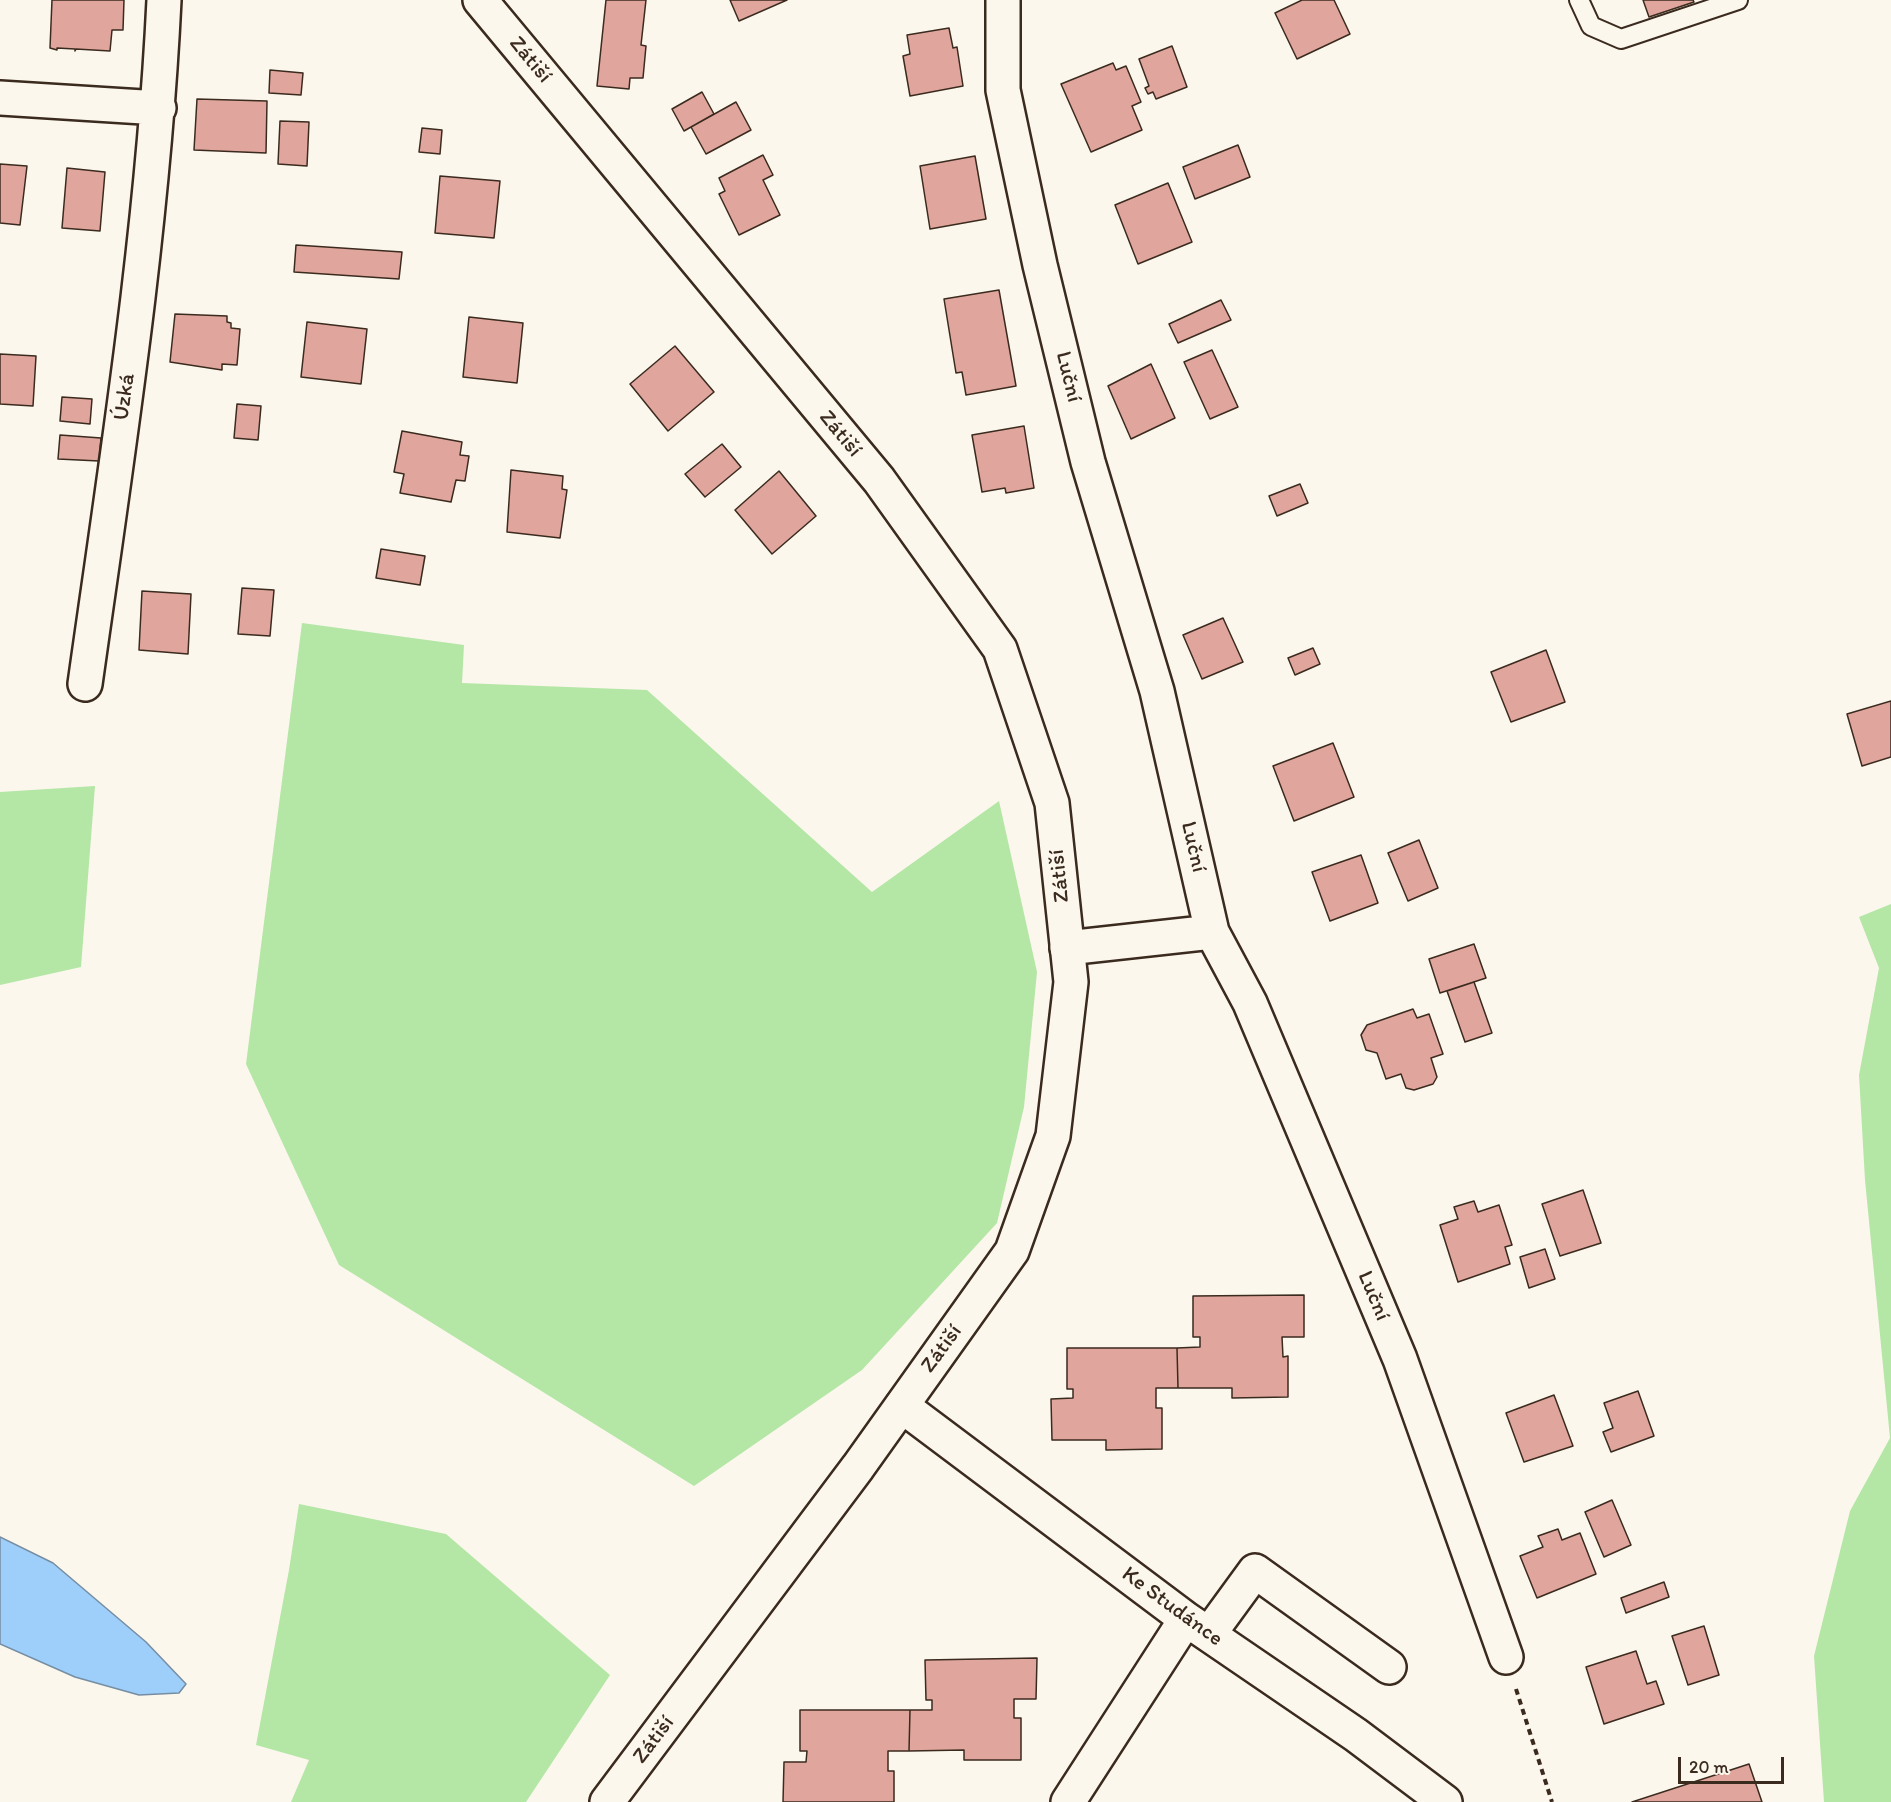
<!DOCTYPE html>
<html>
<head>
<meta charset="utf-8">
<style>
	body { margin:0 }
	#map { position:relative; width:1891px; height:1802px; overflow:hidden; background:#fbf7ec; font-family:Itim,sans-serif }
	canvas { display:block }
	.scale { position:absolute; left:1678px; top:1757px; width:106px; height:27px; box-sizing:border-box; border:3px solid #3b2a1e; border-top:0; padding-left:8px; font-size:18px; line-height:21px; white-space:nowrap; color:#3b2a1e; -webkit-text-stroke:4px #fbf7ec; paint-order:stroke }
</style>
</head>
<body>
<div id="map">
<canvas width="1891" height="1802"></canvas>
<div class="scale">20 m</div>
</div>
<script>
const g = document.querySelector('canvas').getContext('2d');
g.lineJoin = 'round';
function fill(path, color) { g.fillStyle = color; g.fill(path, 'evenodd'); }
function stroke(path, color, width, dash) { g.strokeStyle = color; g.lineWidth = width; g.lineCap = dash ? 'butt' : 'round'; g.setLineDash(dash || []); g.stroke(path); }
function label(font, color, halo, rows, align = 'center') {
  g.font = font + ' Itim,sans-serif'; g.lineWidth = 5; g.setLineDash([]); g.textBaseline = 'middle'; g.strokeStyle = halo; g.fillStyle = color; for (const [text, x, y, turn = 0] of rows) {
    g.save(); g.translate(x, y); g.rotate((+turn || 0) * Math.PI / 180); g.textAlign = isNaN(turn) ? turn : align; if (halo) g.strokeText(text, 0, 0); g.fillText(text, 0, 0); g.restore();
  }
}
fill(new Path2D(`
	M302,623L464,645L462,683L647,690L872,892L999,801L1037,972L1024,1107L997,1223L862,1370L694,1486L339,1265L246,1064Z
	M95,786L81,967L0,985V792Z
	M1891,904V1802H1824L1814,1656L1850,1511L1890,1438L1865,1180L1859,1075L1879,968L1859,917Z
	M299,1504L446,1534L610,1675L526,1802H291L309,1760L256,1745L289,1570Z`), '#b4e6a6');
const water = new Path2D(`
	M0,1537L53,1563L146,1642L186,1684L179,1693L139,1695L75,1677L0,1644Z`);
fill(water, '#9dcffa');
stroke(water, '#768da2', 1.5);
const building = new Path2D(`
	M52,0H124L123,30H112L110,51L76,49L75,51V49L57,48V50L50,48Z
	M606,0H646L641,45L646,46L643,78H630L629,89L597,86Z
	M730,0H787L739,21Z
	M1302,0H1334L1350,34L1297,59L1275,13Z
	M1643,0H1693L1694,2L1649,17Z
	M949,28L953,48L957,47L963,86L910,96L903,56L910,54L907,35Z
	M1172,46L1187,87L1156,99L1153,92L1148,94L1145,88L1149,86L1139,59Z
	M1113,63L1116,70L1126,66L1141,102L1132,106L1142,130L1091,152L1061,84Z
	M270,70L303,73L301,95L269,93Z
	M702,92L714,114L684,131L672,109Z
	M197,99L267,101L266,153L194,150Z
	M736,102L751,130L706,154L691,127Z
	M280,121L309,122L307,166L278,164Z
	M422,128L442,130L440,154L419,152Z
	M1238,145L1250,177L1195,199L1183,167Z
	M763,155L773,175L763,180L780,215L739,235L719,194L725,191L719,178Z
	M975,156L986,219L930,229L920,166Z
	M0,164L27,166L20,225L0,223Z
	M67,168L105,172L100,231L62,228Z
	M440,176L500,181L494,238L435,233Z
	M1168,183L1192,242L1138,264L1115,205Z
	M296,245L402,252L399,279L294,272Z
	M999,290L1016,386L966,395L962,372L956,373L944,299Z
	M1221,300L1231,320L1178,343L1169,324Z
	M175,314L227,316V322L231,323V328L240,329L237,365L222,364V370L170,362Z
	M469,317L523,323L517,383L463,377Z
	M307,322L367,329L361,384L301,377Z
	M675,346L714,392L668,431L630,384Z
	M1212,350L1238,407L1210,419L1184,362Z
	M0,354L36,356L33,406L0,404Z
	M1151,364L1175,418L1131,439L1108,386Z
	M62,397L92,399L90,424L60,421Z
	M237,404L261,406L258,440L234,438Z
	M1024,426L1034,488L1006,493L1005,488L982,492L972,435Z
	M402,431L462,442L460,455L469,456L465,481L456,480L451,502L400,493L404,474L394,472Z
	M60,435L101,438L99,461L58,459Z
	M722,444L741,467L705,497L685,474Z
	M511,470L563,476L562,489L567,490L560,538L507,532Z
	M779,471L816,516L772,554L735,510Z
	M1300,484L1308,503L1277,516L1269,496Z
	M381,549L425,556L420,585L376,578Z
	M242,588L274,590L270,636L238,634Z
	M142,591L191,594L188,654L139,650Z
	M1223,618L1243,662L1202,679L1183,635Z
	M1313,648L1320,664L1295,675L1288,658Z
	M1546,650L1565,702L1511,722L1491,672Z
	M1891,701V757L1862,766L1847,714Z
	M1333,743L1354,797L1294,821L1273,766Z
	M1419,840L1438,888L1408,901L1388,853Z
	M1361,855L1378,903L1330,921L1312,872Z
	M1474,944L1486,978L1440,993L1429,959Z
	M1474,982L1492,1033L1465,1042L1447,991Z
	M1413,1009L1417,1018L1429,1014L1443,1054L1431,1058L1437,1077L1433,1084L1414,1090L1406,1088L1401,1074L1386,1079L1377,1053L1366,1050L1361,1035L1367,1025Z
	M1583,1190L1601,1243L1560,1256L1542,1204Z
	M1474,1201L1478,1212L1499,1205L1512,1245L1505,1247L1510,1264L1458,1282L1440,1225L1458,1219L1454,1207Z
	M1545,1249L1555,1279L1529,1288L1520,1257Z
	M1304,1295V1337H1282L1283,1357L1288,1356V1397L1232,1398V1388H1178L1177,1348L1200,1347V1337H1193V1296Z
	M1067,1348H1177L1178,1388H1156V1408H1162V1449L1106,1450V1440H1052L1051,1399L1073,1398V1389H1067Z
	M1638,1391L1654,1436L1611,1452L1603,1432L1613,1428L1604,1403Z
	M1554,1395L1573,1446L1524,1462L1506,1413Z
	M1612,1500L1631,1545L1604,1557L1585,1512Z
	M1558,1529L1562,1540L1580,1533L1596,1574L1537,1598L1520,1556L1543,1547L1538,1536Z
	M1664,1582L1669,1597L1626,1613L1621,1598Z
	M1704,1626L1719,1675L1688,1685L1672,1636Z
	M1636,1651L1647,1684L1656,1681L1664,1704L1604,1724L1586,1667Z
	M1037,1658L1036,1699H1014V1718H1021V1760H964V1750L909,1751L910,1710H932V1700H926L925,1660Z
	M800,1710H910L909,1751H888V1771H894V1802H783L784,1762H806L807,1751H800Z
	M1749,1764L1762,1802H1632Z`);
fill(building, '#e0a69d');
stroke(building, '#3b2a1e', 1.5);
const service = new Path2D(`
	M1579,0L1591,26L1621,39L1738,0`);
const minor = new Path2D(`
	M1003,0V90L1040,265L1088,462L1157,691L1212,932L1250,1003L1400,1359L1506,1657
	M0,98L159,108
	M85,684C117,457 153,230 164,0
	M1067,948L1212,932
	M902,1406L1186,1619L1356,1735L1445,1802
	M1209,1634L1255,1571L1389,1667
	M1068,1802L1186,1619`);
const tertiary = new Path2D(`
	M480,0L879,480L1000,649L1052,803L1071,982L1053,1136L1012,1251L858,1467L607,1802`);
stroke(service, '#3b2a1e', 22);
stroke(minor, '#3b2a1e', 38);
stroke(tertiary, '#3b2a1e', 38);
stroke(new Path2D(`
	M1516,1689L1552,1802`), '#3b2a1e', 4, [6, 4.5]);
stroke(service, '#fbf7ec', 18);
stroke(minor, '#fbf7ec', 33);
stroke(tertiary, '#fbf7ec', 33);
label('22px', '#3b2a1e', '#fbf7ec', [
	["Zátiší",530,60,50],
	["Luční",1068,377,76],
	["Úzká",125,397,-82],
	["Zátiší",840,434,50],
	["Luční",1193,847,77],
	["Zátiší",1060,876,-96],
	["Luční",1373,1296,67],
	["Zátiší",942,1349,-54],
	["Ke Studánce",1172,1607,36],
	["Zátiší",654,1740,-53]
]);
</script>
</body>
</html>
